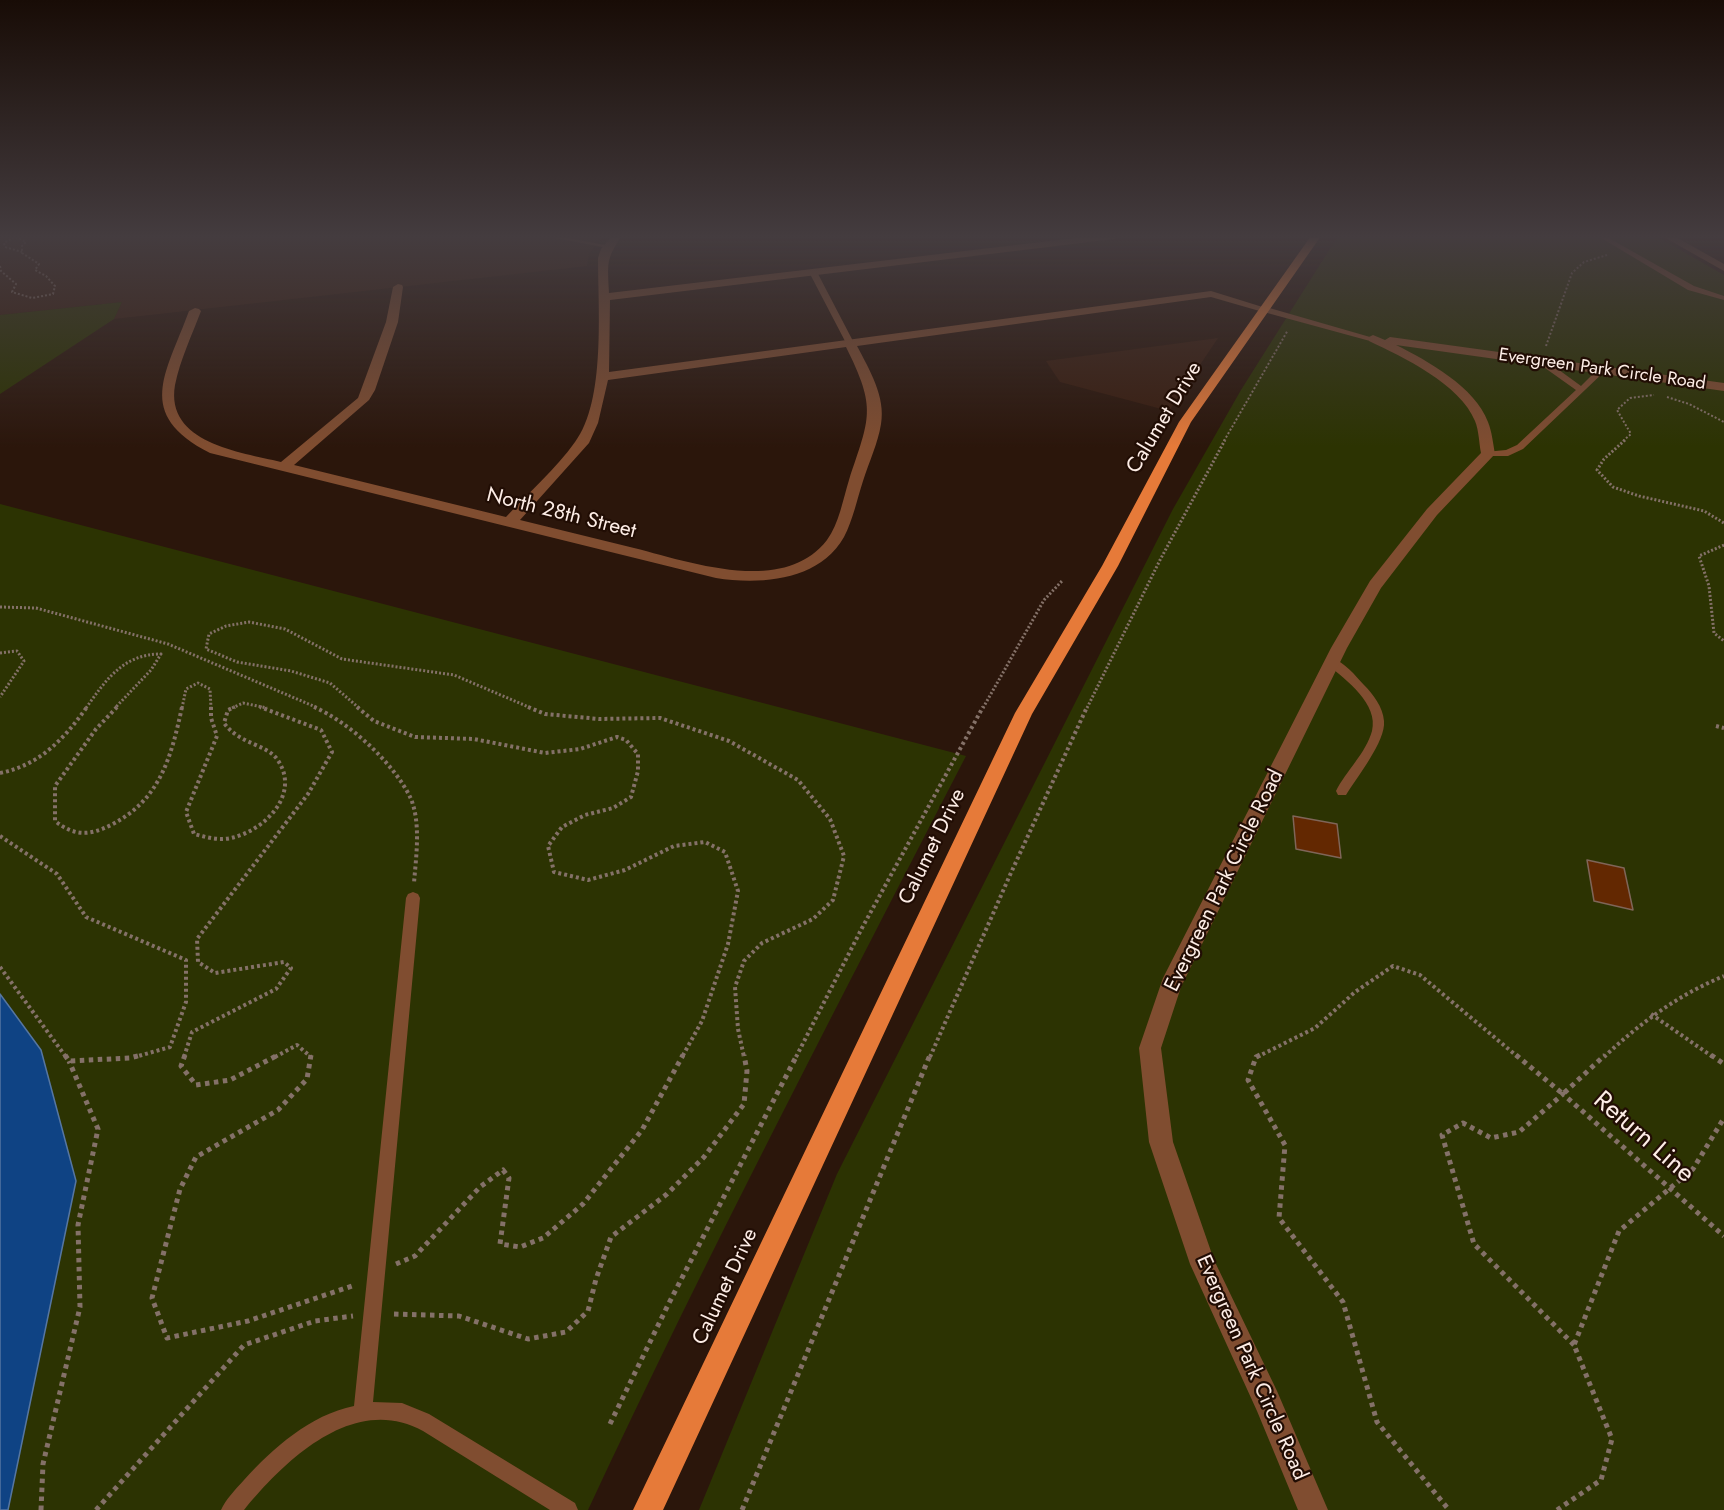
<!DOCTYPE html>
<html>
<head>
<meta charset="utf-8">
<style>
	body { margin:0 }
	canvas { display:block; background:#2b160b }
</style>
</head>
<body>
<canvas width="1724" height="1510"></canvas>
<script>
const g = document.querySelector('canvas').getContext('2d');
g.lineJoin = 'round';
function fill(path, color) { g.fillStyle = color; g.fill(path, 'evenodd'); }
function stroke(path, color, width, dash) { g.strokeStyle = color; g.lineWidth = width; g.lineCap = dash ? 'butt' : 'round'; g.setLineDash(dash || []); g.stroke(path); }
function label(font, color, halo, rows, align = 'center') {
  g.font = font + ' Jost,sans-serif'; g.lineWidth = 4.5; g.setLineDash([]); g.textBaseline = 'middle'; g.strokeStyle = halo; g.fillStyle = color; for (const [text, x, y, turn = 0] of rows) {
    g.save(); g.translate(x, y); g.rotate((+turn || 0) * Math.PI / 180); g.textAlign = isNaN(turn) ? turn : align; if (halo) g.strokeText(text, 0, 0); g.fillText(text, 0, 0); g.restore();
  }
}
fill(new Path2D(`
	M0,236H603L589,254L587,266L114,319L122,302L0,315Z
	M1218,338L1169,411L1060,382L1046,361Z`), '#391d0f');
fill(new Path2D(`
	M1338,236H1656L1724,275V1510H699L837,1174L1173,509L1241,390Z
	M122,302L114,319L0,394V315Z
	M0,504L966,756C837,1006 707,1255 588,1510H0Z`), '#2c3302');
const water = new Path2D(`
	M0,994L41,1050L76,1181L8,1510H0Z`);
fill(water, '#0f4384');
stroke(water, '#5676a1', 1.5);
const building = new Path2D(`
	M1293,816L1337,824L1341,858L1296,849Z
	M1587,860L1624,868L1633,910L1594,901Z`);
fill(building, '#632801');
stroke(building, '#7f6558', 1.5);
stroke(new Path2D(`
	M14,237L4,243L5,247L22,252
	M0,266L1,271L16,284L12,292L32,298L53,294L55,286L46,276L35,270L39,264L22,253V246L26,242L14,236
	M1546,346L1572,273L1584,262L1607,255
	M1667,397L1689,404L1724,422
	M1224,441L1288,330
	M1623,441L1631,434L1617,410L1630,398L1654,395`), '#847168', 2, [2, 2]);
stroke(new Path2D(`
	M1625,440L1604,459L1597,470L1613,487L1639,496L1704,511L1724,523
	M1724,545L1699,556L1709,586L1714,633L1724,641
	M0,607L36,608L168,644L318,708
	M0,653L17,651L24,661L0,697
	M86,708C106,680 123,654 161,654L151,670L115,708
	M182,708L186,689L198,683L210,689L211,708
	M232,708L243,703L267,708
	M359,708L330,683L291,671L237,662L206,649L209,634L226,626L249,622L285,629L342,659L454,675L531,708
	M983,708L1044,600L1062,581
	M1087,708L1160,560L1225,440`), '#847168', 3, [2, 2]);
stroke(new Path2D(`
	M117,707L96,729L55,786V821C74,836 89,836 111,825C160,800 171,758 182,707
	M211,707V718L217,736L186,812L194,834C206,837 218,841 231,838C264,831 302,794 277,759C266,744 239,744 224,723L228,710L235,707
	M314,707C349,722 395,764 411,799C421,824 416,857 414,883
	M357,707L374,721L415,737L474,739L545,753L580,749L617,737L626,740L638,754V771L631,797L613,808L585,815L562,827L548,846L554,872L588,880L625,870L674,846L705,842L725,852L738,891L728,944L702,1021L682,1057
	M528,707L545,714L599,719L660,718L729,741L798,780L830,819L844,856L833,900L813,919L762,943L744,961L735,987L738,1029L744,1057
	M1716,726L1724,728
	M0,773C40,765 64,739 87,707
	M0,836L57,874L86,917L186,960V1002L170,1047L135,1057
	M0,967L66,1057
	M1651,1014L1713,1057
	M184,1057L192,1032L276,989L291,968L284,962L215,973L198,962L197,939L308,794L332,752L321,730L260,707
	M275,1057L297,1045L311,1057
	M796,1057L862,928L983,707
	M930,1057L1010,875L1087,707
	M1257,1057L1315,1028L1355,992L1393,966L1420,975L1518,1057
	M1604,1057C1640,1023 1678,995 1724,976`), '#847168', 4, [3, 3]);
stroke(new Path2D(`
	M65,1055L69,1061L130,1058L141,1055
	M185,1055L181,1066L196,1085L230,1080L278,1055
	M311,1055L307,1079L278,1110L196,1157L180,1189L152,1298L167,1338L248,1321L355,1285
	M1260,1055L1256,1057L1248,1080L1285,1145L1279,1218L1343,1302L1377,1422L1449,1510
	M1516,1055L1563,1094L1605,1055
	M1711,1055L1724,1064
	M396,1264L415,1256L480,1187L503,1170L509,1178L500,1244L520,1247L543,1238L583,1204L642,1130L683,1055
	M394,1314L459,1316L528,1339L566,1332L588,1311L596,1279L611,1237L667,1194L704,1157L744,1104L747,1071L744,1055
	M1574,1345L1474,1244L1442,1135L1463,1123L1491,1138L1519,1132L1563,1094L1724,1236
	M610,1424L668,1305L797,1055
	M41,1510L43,1464L80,1307L78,1225L98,1129L69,1061
	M96,1510L244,1345L315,1321L353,1316
	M742,1510L930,1055
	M1557,1510L1601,1480L1612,1439L1574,1345L1619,1231L1693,1169L1724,1118`), '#847168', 5, [4.5, 4.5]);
fill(new Path2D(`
	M544,236H557L611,246L608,248Z
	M1598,236H1605L1694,286L1724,296V300L1688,290Z
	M810,270L817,272L854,343L853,345L846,343L809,272Z
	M1260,307H1266L1377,339L1370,341L1260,311Z
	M1538,359H1544L1581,386L1599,368L1606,370L1523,449L1508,456H1485V452L1506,450L1517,445L1576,390L1538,363Z
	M1332,658C1344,662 1355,675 1364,685C1373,694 1383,707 1384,721C1386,741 1357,777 1346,795H1338L1336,791C1346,771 1366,753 1372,731C1379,704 1346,680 1328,665L1326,662Z
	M413,892L418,894L420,898L373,1402L402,1403L429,1414L575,1503L578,1510H550L423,1431C354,1393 285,1460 244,1510H221C226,1499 235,1490 244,1480C273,1448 310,1415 354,1406L406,898L408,894Z`), '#804d30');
fill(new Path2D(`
	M612,236H622C605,259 608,265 609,293L1092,236H1119L1114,239L610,300L609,372L1211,291L1269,309L1263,312L1211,297L857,346C869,369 886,397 881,424C878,443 869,462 863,481C857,499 853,520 844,537C819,581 760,585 716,578L210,453C134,414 166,374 189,311L195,308L199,309L201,311C192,335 180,360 175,385C165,443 240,452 281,462L358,398L386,322L393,287L398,284L402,285L403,287L398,322L375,390L369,400L294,465L506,517C529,492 556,469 575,442C606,401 598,308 598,258L601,249ZM846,347C877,409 870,417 849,480C843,499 839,524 827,540C784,596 690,562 634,548C596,539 558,529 520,520L589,443L598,423L608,380Z
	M1662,236H1674L1724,264V271Z
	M1373,335L1385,340L1390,337L1724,383V391L1396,345C1428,361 1475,387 1488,422C1492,432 1493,443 1495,454L1437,515L1381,588L1347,648L1181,987L1161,1048L1173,1142L1214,1260L1277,1391L1328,1510H1298L1257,1411L1190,1264L1149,1142L1139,1048L1163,978L1331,648L1370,581L1427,509L1481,453C1479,443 1479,431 1475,421C1460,384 1403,357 1369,341V337Z`), '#804d30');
fill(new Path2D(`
	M1311,236H1321L1191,422L1118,566L1032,714L663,1510H633L1015,713L1102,566L1179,422Z`), '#e67a39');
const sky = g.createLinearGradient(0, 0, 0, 447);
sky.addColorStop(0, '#180c06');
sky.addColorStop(0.53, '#443c3f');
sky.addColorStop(1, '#443c3f00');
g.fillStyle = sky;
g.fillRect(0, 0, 1724, 447);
label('18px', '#fdede6', '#210d04', [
	["Evergreen Park Circle Road",1602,370,8]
]);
label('21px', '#fdede6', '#210d04', [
	["Calumet Drive",1165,418,-59],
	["North 28th Street",561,514,14],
	["Calumet Drive",933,847,-64],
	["Evergreen Park Circle Road",1225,881,-64],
	["Calumet Drive",726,1287,-65],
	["Evergreen Park Circle Road",1251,1368,66]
]);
label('26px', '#fdede6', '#210d04', [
	["Return Line",1643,1138,41]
]);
</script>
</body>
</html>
